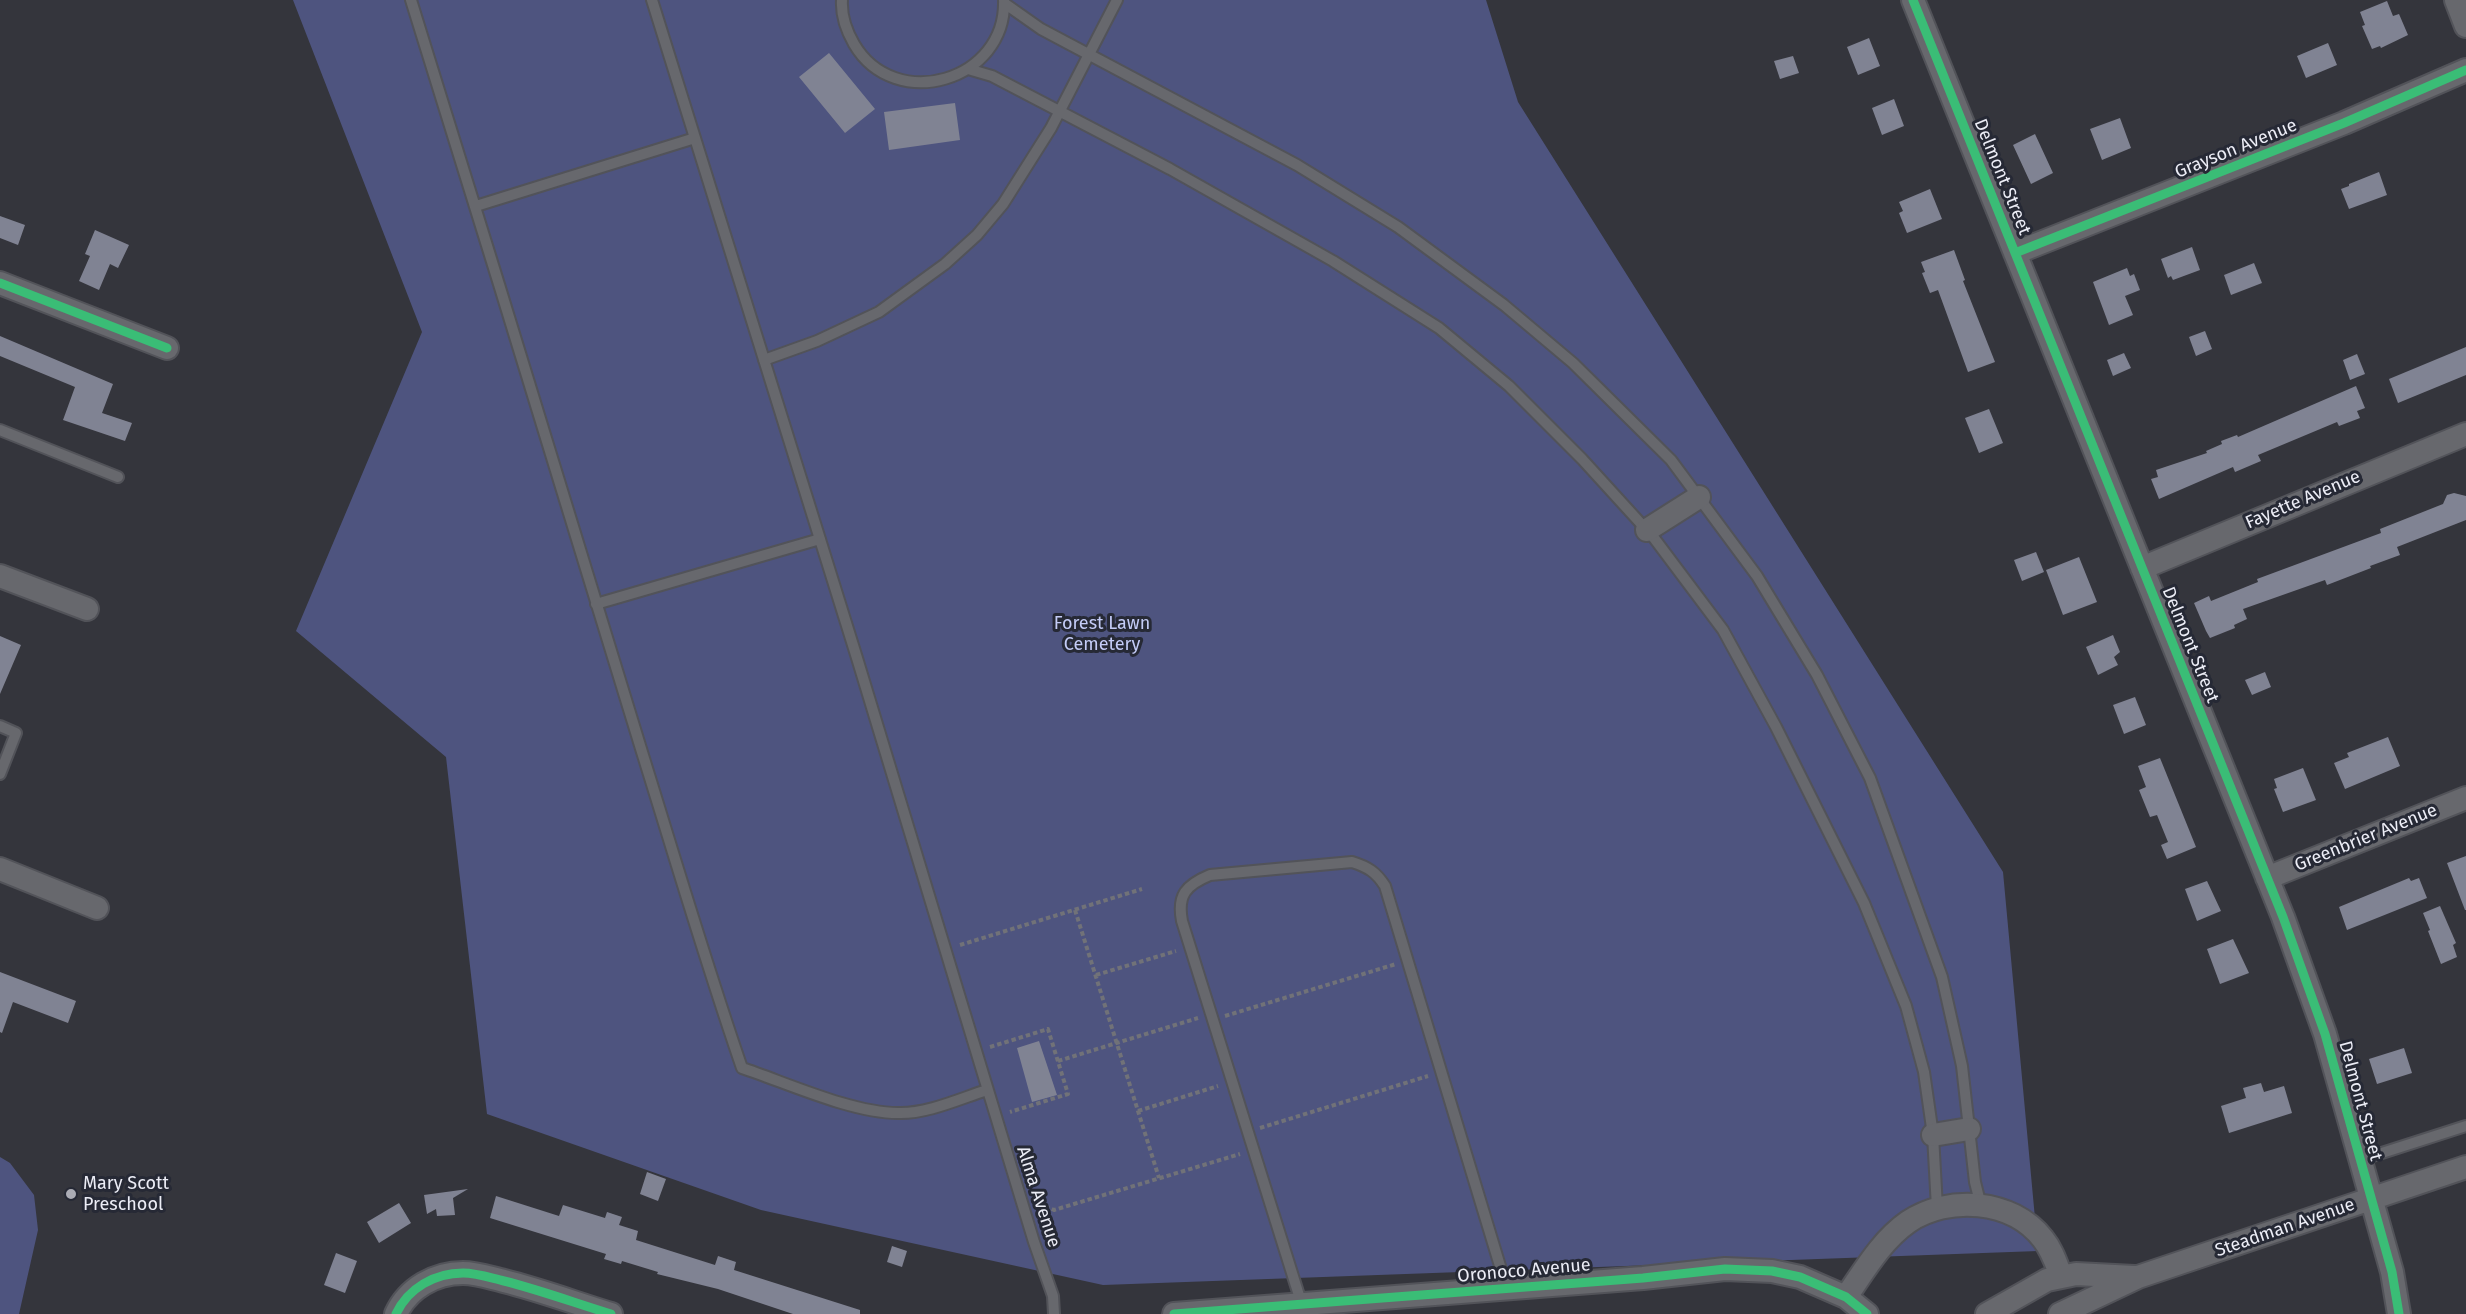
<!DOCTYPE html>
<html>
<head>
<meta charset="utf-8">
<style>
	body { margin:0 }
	canvas { display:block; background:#34353c }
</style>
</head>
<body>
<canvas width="2466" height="1314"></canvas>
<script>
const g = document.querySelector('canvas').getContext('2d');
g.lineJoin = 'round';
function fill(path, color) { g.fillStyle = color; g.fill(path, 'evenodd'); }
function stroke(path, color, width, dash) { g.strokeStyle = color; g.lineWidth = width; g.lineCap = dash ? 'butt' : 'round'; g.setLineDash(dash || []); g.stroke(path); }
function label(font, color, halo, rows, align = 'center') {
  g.font = font + ' "Fira Sans",sans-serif'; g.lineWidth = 6; g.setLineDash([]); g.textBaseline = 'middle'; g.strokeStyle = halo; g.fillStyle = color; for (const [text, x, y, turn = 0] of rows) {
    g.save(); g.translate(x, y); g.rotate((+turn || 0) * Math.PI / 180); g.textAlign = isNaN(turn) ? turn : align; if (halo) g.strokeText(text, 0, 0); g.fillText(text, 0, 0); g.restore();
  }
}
fill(new Path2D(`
	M293,0H1486L1518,102L2003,872L2038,1251L1103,1285L761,1210L487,1114L446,757L296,631L422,332Z
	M0,1157L10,1163L34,1195L38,1230L19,1314H0Z`), '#4e547f');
fill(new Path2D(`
	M2387,1L2393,16L2399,14L2408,35L2381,48L2380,46L2372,49L2362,26L2365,25L2360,12Z
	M1869,38L1880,66L1858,75L1847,47Z
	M2328,43L2337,65L2306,78L2297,56Z
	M829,53L875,109L845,133L799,77Z
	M1793,56L1799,73L1780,79L1774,61Z
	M1894,99L1904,126L1882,135L1872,108Z
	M955,103L960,140L889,150L884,112Z
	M2120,118L2131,148L2102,160L2090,129Z
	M2035,134L2053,173L2031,184L2013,145Z
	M2379,172L2387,195L2349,209L2341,189L2349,186V184Z
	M1930,189L1942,219L1907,233L1899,213L1903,211L1899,202Z
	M0,216L25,225L18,245L0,238Z
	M95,230L129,245L118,268L110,264L99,290L79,281L90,256L85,254Z
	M2192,247L2200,270L2173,280L2171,276L2168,278L2161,259Z
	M1954,250L1965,280L1963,281L1995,362L1968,372L1938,290L1930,293L1922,273L1925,272L1921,262Z
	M2254,263L2262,283L2231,295L2224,275Z
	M2127,268L2130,276L2134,274L2140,290L2125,296L2133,315L2109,325L2093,282Z
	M2205,331L2212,349L2196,356L2189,337Z
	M0,336L113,384L102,413L132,423L125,441L63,420L75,387L0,356Z
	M2466,347V375L2398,403L2389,379Z
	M2124,353L2131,368L2113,376L2107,360Z
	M2357,354L2365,374L2350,380L2343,360Z
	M2356,386L2365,408L2357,411L2360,418L2339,426L2337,422L2258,455L2261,461L2235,472L2233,467L2159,499L2151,479L2158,477L2156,470L2207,453L2206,451L2222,444L2221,441L2237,435L2238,437Z
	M1989,409L2003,443L1979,453L1965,418Z
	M2454,493L2466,496V520L2397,547L2400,555L2370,566L2371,568L2327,585L2325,580L2243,609L2247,619L2234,625L2235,628L2210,638L2206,631L2194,603L2209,596L2211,601L2258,582L2257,579L2381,533L2380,529L2443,504L2447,495Z
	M2036,552L2044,572L2022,581L2014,560Z
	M2079,557L2097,602L2063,615L2046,570Z
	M2113,635L2120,652L2114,657L2118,665L2098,675L2086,647Z
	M0,636L21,645L0,694Z
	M2265,672L2271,687L2252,695L2245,680Z
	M2135,697L2146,725L2124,734L2113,705Z
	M2388,737L2400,766L2345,789L2334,763L2349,757L2347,753Z
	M2160,758L2196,847L2167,859L2161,845L2168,842L2157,815L2150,817L2139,790L2146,787L2138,766Z
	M2303,768L2316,800L2283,812L2274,789L2277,788L2274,779Z
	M2466,856V910H2465L2447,863Z
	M2409,878L2411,881L2419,878L2427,898L2347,930L2339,907Z
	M2207,881L2221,911L2197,921L2185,889Z
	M2440,906L2456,943L2453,945L2457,957L2441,964L2428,931L2430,930L2423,913Z
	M2233,939L2249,973L2220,984L2207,949Z
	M0,972L76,1001L68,1023L13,1002L2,1033L0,1032Z
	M1039,1041L1057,1095L1032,1102L1017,1048Z
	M2404,1048L2412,1073L2377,1084L2369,1059Z
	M2261,1083L2264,1092L2284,1086L2292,1113L2229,1133L2221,1106L2246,1098L2243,1088Z
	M647,1172L666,1179L658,1201L640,1194Z
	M468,1189L453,1198L455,1215L437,1216L436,1209L427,1214L424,1195Z
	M496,1196L559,1216L563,1205L605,1218L607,1212L622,1217L619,1225L638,1231L636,1240L715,1265L718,1256L736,1262L734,1270L860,1310V1314H793L718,1289L657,1274L658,1272L622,1261L621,1264L604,1259L606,1254L490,1218Z
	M399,1203L411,1223L379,1243L367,1222Z
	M892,1246L907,1251L902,1267L887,1262Z
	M336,1253L357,1261L345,1293L324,1285Z`), '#808393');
const service = new Path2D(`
	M411,0C490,250 564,502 642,752C675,858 706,964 742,1068C787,1083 852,1113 898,1113C927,1114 959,1099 987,1090
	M652,0L857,658L1034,1242L1053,1296L1054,1314
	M842,0C841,16 846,30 854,44C895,114 1007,81 1004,0
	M1004,3L1041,29L1297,165L1398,227L1504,305L1573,363L1671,460L1757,576L1817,675L1870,778L1942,977L1962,1066L1975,1182L1981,1206
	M968,69L992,76L1170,169L1333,261L1439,328L1509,386L1582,459L1654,538L1723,630L1776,727L1864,903L1906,1006L1924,1072L1933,1135L1937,1208
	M476,206L695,138
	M764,360L817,341L879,312L945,264L977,235L1003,204L1051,128L1117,0
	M0,430L118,477
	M596,604L820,539
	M0,726L16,733L0,774
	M2360,1160L2466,1126
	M1302,1305L1182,921C1177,895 1186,885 1210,875L1352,862C1368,867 1376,872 1385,886L1507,1289`);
const minor = new Path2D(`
	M1913,0L2283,917L2325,1034L2392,1272L2399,1314
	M2456,0L2466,26
	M2015,253L2344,123L2466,70
	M0,283L167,348
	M1647,530L1699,497
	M2142,568L2466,434
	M0,576L87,609
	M0,869L97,908
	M2267,878L2466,798
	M1933,1135L1969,1129
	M1846,1297C1864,1271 1881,1241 1908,1222C1948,1195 2012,1199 2043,1239C2052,1250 2056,1263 2061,1276
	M396,1314C408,1288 435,1273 463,1273C477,1273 491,1278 504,1281C540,1290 575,1303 611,1314
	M1174,1314L1643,1278L1725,1269L1772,1271L1800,1277L1846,1297L1867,1314
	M1987,1314L2047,1280L2076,1274L2134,1277
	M2060,1314L2138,1277L2466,1167`);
stroke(service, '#525359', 14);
stroke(minor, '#525359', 26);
stroke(new Path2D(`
	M1075,910L1159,1178
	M960,945L1142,889
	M1096,975L1176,951
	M1225,1016L1396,964
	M990,1047L1048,1029L1068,1094L1010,1112
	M1058,1061L1198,1018
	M1138,1111L1218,1086
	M1260,1128L1428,1076
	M1038,1203L1054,1210L1240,1154`), '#717278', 4, [4.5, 3]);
stroke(service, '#67686d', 10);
stroke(minor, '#67686d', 22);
stroke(new Path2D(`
	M1913,0L2283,917L2325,1034L2392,1272L2399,1314
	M2015,253L2344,123L2466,70
	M0,283L167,348
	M396,1314C408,1288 435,1273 463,1273C477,1273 491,1278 504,1281C540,1290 575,1303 611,1314
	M1174,1314L1643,1278L1725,1269L1772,1271L1800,1277L1846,1297L1867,1314`), '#3abd76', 9);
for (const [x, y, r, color] of [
	[71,1194,6,"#acadb5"]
]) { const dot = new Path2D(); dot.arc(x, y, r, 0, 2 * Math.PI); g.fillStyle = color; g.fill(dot); stroke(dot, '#262935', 2); }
label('18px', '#ecedf6', '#262935', [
	["Grayson Avenue",2236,149,-22],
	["Delmont Street",2002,177,68],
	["Fayette Avenue",2303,500,-23],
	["Delmont Street",2190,645,68],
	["Greenbrier Avenue",2366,838,-22],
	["Delmont Street",2360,1101,75],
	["Alma Avenue",1038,1197,72],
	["Steadman Avenue",2285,1228,-19],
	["Oronoco Avenue",1524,1271,-5]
]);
label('18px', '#c4ccf7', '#262935', [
	["Forest Lawn",1102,624],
	["Cemetery",1102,645]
]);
label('18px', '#ecedf6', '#262935', [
	["Mary Scott",83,1184],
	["Preschool",83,1205]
], 'left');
</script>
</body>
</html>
